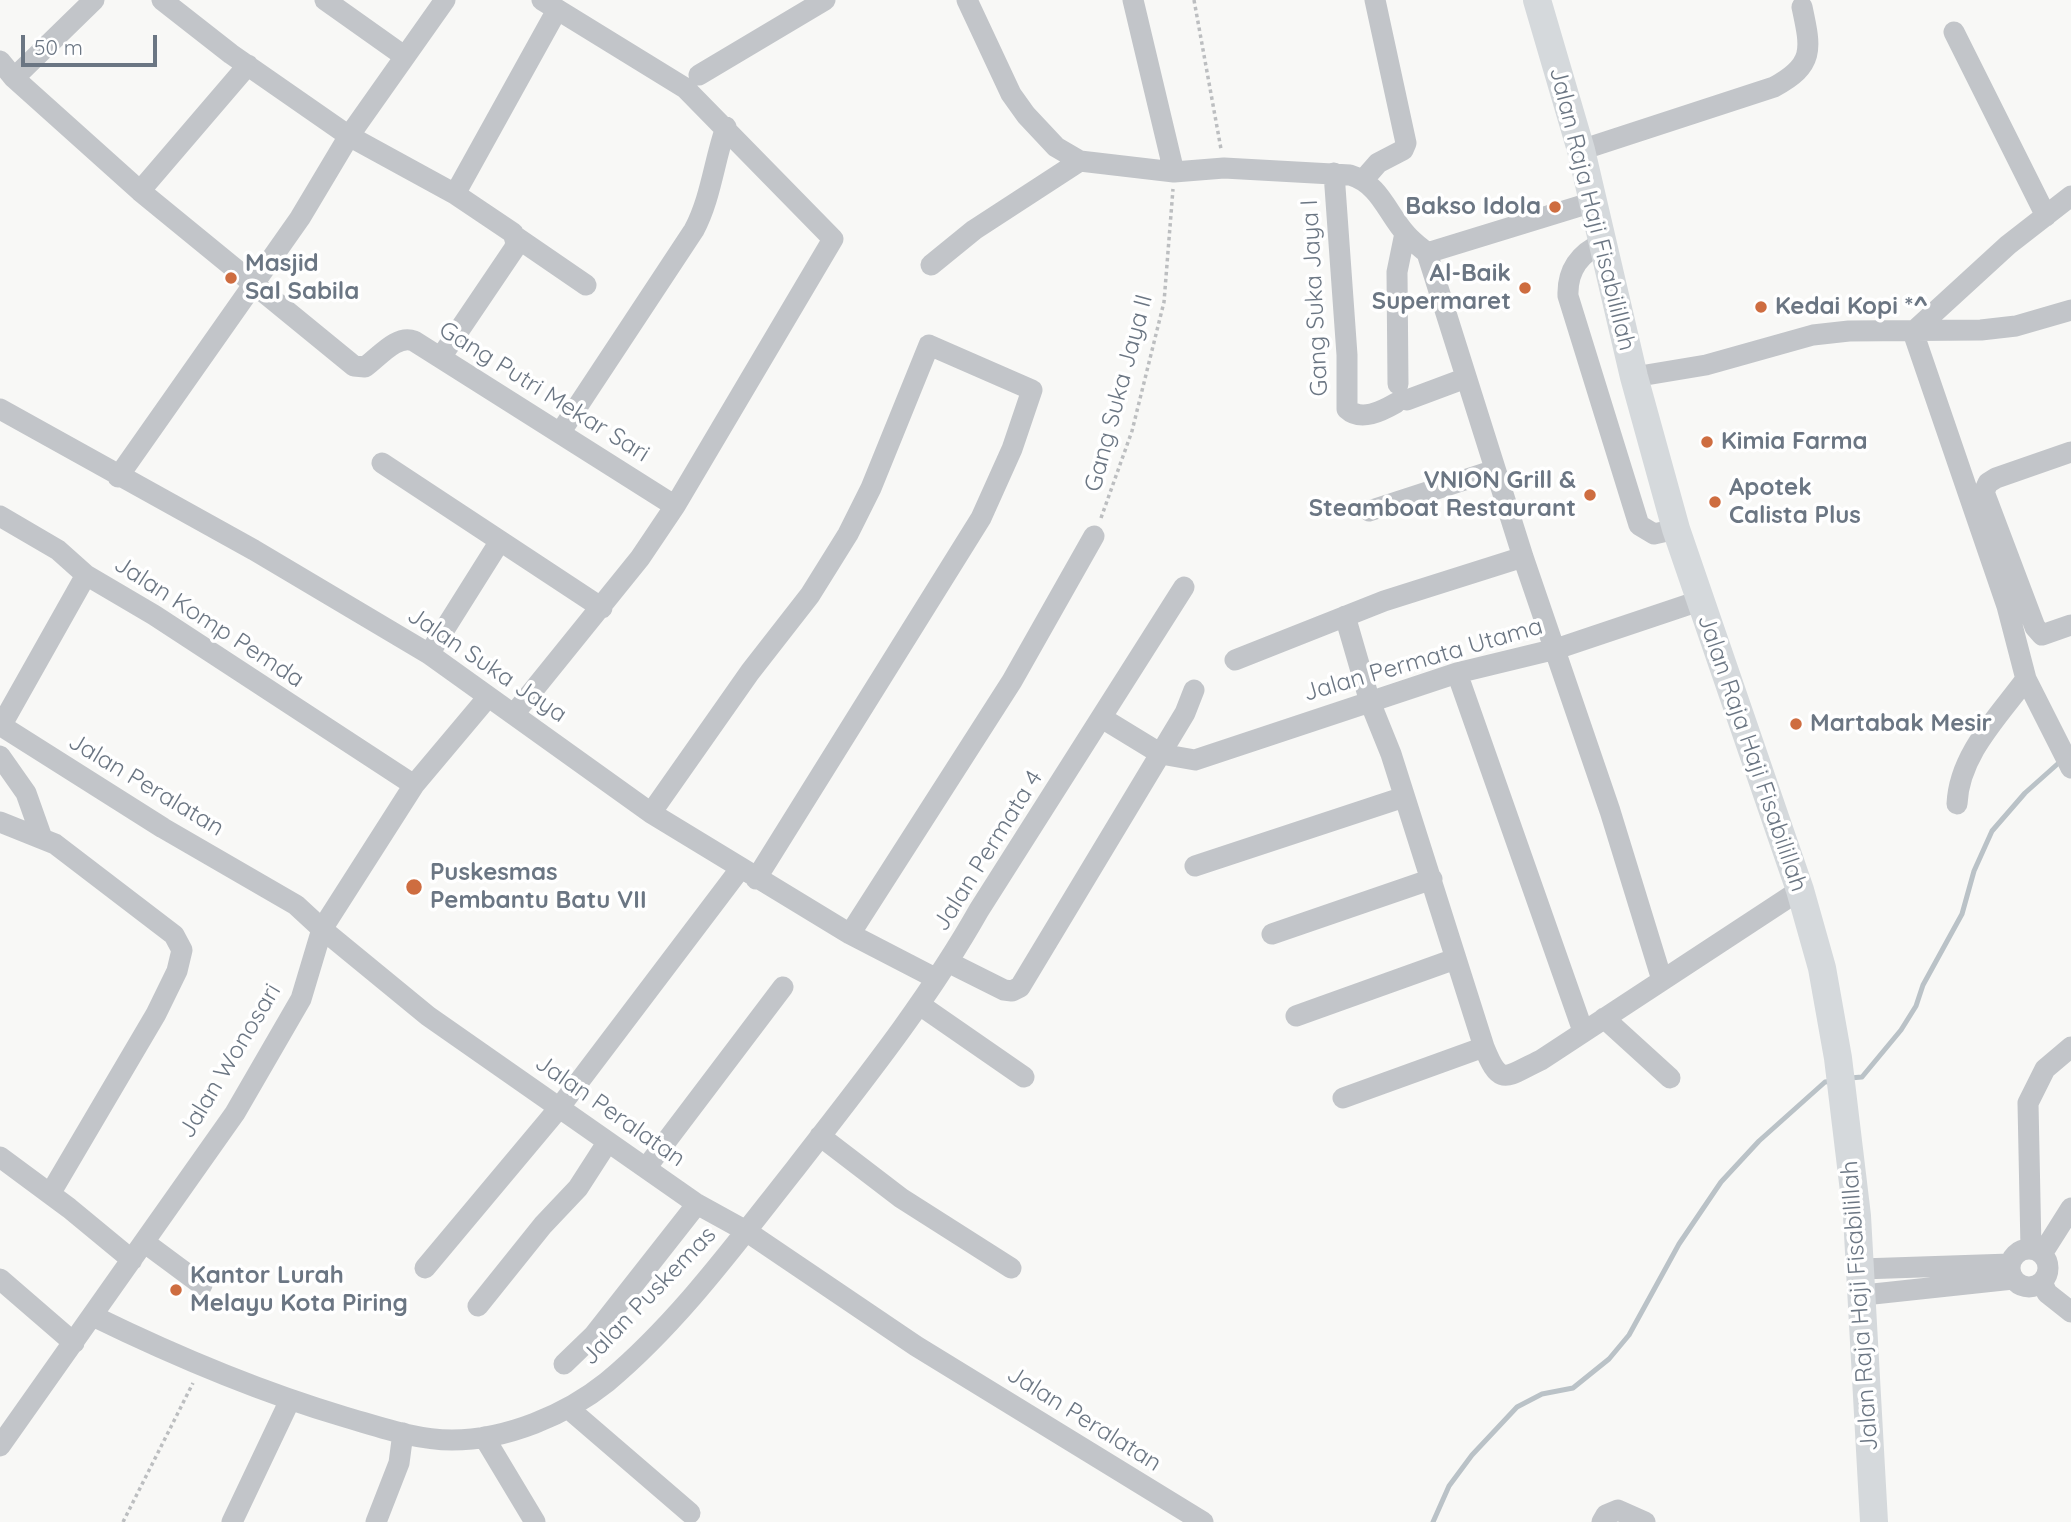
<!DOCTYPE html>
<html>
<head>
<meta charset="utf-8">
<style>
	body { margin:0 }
	#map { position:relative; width:2071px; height:1522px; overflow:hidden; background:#f8f8f6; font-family:Quicksand,sans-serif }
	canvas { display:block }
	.scale { position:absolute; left:21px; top:35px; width:136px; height:32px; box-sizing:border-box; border:4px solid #6b7683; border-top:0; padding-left:9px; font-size:21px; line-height:24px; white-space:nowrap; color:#6b7683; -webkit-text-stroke:5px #fff; paint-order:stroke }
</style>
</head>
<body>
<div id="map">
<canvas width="2071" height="1522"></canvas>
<div class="scale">50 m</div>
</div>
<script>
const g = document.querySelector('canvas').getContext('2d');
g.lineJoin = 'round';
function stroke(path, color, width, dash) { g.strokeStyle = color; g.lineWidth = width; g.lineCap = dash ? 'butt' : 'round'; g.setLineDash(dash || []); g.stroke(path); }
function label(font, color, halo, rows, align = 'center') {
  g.font = font + ' Quicksand,sans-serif'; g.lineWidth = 7; g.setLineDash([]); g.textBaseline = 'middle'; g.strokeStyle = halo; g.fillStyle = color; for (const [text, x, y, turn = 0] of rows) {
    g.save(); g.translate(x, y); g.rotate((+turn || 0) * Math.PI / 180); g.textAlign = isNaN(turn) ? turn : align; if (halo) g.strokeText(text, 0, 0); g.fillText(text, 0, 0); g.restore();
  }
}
stroke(new Path2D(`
	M1850,1078L1862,1077L1901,1030L1916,1006L1923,985L1962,914L1974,871L1992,831L2025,793L2062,760
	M1433,1522L1449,1486L1472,1455L1517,1407L1542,1394L1573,1388L1609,1359L1629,1335L1679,1244L1721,1182L1759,1141L1825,1082L1833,1081`), '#bac2c7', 5);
stroke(new Path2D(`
	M1194,0L1221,149
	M1101,518L1132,431L1164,302L1173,189
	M123,1522L193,1383`), '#bcbec0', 3.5, [3.5, 3.5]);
stroke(new Path2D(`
	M162,0L231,54L349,136L455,194L513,233L516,243L514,249L441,357
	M325,0L404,56
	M967,0L1011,94L1026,115L1056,147L1080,161L1174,172L1224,168L1350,175C1380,184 1387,213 1406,234C1412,241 1420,247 1427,253L1593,202
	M1133,0L1174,172
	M1954,32L2046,216
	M0,61L14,78L140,191L354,366L365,367C379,357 397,334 414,341L675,506
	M699,75L825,0
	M14,78L94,0
	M1581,150L1774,87C1815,65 1811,49 1802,7
	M1334,173L1347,355V409C1361,422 1382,411 1396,403
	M1364,179L1378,163L1403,150L1406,143L1375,0
	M140,191L248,65
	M455,194L557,10
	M2071,196L2008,245L1913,332L2007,606L2026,679L2071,768
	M516,237L586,285
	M1603,243C1579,253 1567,271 1568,296L1639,525L1654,534L1676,529
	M1427,253L1523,557L1610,811L1662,980
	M931,265L974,230L1080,161
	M1634,377L1706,365L1813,335L1849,331L1981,330L2016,326L2071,310
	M1398,384L1397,272L1405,233
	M1407,400L1466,378
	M0,409L254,550L429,654L651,813L850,934L935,978
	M560,433L694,230C711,198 714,161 726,127
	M2071,452L1996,478L1988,483L1984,492L2035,627L2042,635L2071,625
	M382,463L602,608
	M118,477L300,218L349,136L445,0
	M1369,511L1495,470
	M0,516L58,550L86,575
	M1345,616L1370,702L1391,754L1484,1047C1501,1089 1506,1076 1541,1060L1800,890
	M429,654L500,541
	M1235,660L1384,601L1523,557
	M1457,673L1583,1031
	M514,714L640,558L675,506L833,239L685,88L542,0
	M1102,718L1161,754L1195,760L1457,673L1556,649L1699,601
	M0,725L163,828L296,905L322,929L428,1016L697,1204L746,1231L916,1346L1203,1522
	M1,726L86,575L154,615L414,785
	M0,756L26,793L42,838
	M1957,804C1959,755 1998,717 2026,679
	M651,813L750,672L810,595L848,534L871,488L929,345L1032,390L1012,449L981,518L756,879
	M0,822L55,844L174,935L182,950L177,971L156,1014L50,1194
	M1195,866L1404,797
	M850,934L1012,681L1094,536
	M1272,934L1432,879
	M950,963L1004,990L1012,991L1020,987L1185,713L1194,690
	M920,1005L1024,1077
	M1296,1016L1455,959
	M1604,1018L1670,1078
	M1343,1098L1484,1047
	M820,1136L901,1198L1011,1268
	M0,1157L69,1208L132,1260
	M646,1168L783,987
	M144,1242L202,1285
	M2010 1268a19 19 0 1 1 38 0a19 19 0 1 1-38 0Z
	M2031,1249L2028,1103L2045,1069L2071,1047
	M2042,1254L2071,1208
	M425,1268L559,1108L740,869
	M1861,1269L2010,1264
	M0,1279L74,1343
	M2042,1282L2047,1293L2071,1312
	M1864,1295L2013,1279
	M478,1306L543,1225L578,1188L607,1143
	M93,1316C175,1356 257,1391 345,1417C380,1427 416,1440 452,1440C506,1440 566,1415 607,1382C679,1322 737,1242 795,1169C860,1085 927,1002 979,910L1184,587
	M564,1364L594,1335L697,1204
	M568,1408L690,1513
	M484,1437L535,1522
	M0,1446L235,1113L301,999L322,929L414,785L488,697
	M232,1522L290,1400
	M376,1522L399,1463L403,1433
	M1602,1522L1606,1515L1618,1510L1645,1522`), '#c2c5c9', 21);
stroke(new Path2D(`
	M1537,0L1581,150L1634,377L1676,529L1800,890L1822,968L1838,1058L1857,1216L1874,1522`), '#d5d9dc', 28);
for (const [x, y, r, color] of [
	[1555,207,7,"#ce6d40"],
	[231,278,7,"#ce6d40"],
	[1525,288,7,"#ce6d40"],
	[1761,307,7,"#ce6d40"],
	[1707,442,7,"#ce6d40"],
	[1590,495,7,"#ce6d40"],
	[1715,502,7,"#ce6d40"],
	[1796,724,7,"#ce6d40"],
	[414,887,9,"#ce6d40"],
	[176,1290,7,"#ce6d40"]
]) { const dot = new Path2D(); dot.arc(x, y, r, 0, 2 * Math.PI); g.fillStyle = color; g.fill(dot); stroke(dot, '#fff', 2.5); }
label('bold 24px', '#6b7683', '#fff', [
	["Bakso Idola",1541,207,"right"],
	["Masjid",245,264],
	["Sal Sabila",245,292],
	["Al-Baik",1511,274,"right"],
	["Supermaret",1511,302,"right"],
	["Kedai Kopi *^",1775,307],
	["Kimia Farma",1721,442],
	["VNION Grill &",1576,481,"right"],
	["Steamboat Restaurant",1576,509,"right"],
	["Apotek",1729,488],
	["Calista Plus",1729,516],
	["Martabak Mesir",1810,724],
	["Puskesmas",430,873],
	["Pembantu Batu VII",430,901],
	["Kantor Lurah",190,1276],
	["Melayu Kota Piring",190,1304]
], 'left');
label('24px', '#6b7683', '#fff', [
	["Jalan Raja Haji Fisabilillah",1592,209,76],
	["Gang Suka Jaya I",1315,298,-93],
	["Gang Putri Mekar Sari",544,392,32],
	["Gang Suka Jaya II",1119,393,-75],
	["Jalan Komp Pemda",209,622,33],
	["Jalan Permata Utama",1423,660,-16],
	["Jalan Suka Jaya",487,665,34],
	["Jalan Raja Haji Fisabilillah",1752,753,71],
	["Jalan Peralatan",146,785,31],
	["Jalan Permata 4",988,851,-58],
	["Jalan Wonosari",230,1061,-59],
	["Jalan Peralatan",610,1111,35],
	["Jalan Puskemas",649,1296,-46],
	["Jalan Raja Haji Fisabilillah",1860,1306,-94],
	["Jalan Peralatan",1084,1419,32]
]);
</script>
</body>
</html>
